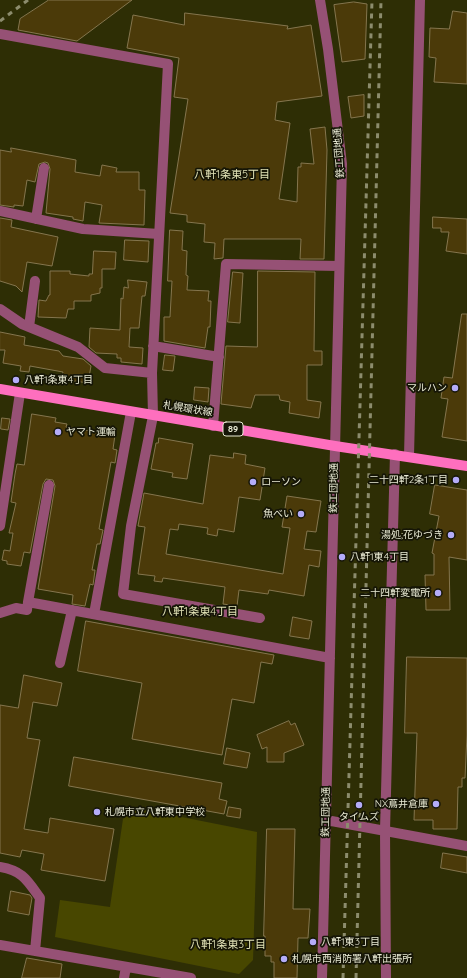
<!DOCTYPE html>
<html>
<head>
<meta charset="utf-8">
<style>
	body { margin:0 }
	canvas { display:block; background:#2e2e05 }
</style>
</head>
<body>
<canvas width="467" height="978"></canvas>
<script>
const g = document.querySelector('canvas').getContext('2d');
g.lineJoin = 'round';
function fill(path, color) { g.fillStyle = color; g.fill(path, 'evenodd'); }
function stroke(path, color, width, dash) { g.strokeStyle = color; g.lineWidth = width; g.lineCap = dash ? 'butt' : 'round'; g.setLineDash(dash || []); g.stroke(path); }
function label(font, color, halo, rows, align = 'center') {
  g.font = font + ' Quicksand,"Noto Sans JP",sans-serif'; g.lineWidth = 3.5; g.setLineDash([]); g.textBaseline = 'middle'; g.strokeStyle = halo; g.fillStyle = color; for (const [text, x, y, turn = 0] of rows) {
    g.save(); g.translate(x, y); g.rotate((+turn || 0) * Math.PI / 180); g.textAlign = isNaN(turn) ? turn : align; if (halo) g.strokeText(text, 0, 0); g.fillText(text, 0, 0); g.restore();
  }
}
fill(new Path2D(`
	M136,808L257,832L253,960L239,974L55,937L60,900L110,907L123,819Z`), '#484700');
const building = new Path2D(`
	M49,0H132L77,41L18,30L20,19Z
	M354,2L367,4L365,59L342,62L334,5Z
	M453,11L467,13V84L434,82L436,58L429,57L430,28L449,29Z
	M185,13L288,26L287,29L311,25L322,96L277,102L275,120L290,123L279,199L297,202L298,167H301V163L314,164L310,129L325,127L327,150L324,259H300L301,239H224L223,258L214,259L215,243L204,242L205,224L187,222V215L170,213L188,99L174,97L179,58L127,48L133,15L184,25Z
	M364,95V116L351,118L348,97Z
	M11,148L76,160L75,172L100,176L102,165L117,168L116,172H139V190H145L144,225L99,223L102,205L85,202L83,221L73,219V217L46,213L50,169L48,163L45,162L39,164L35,182L27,180L23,206L14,205V207L0,205V150L11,152Z
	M433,217L467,219V254L446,251L449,232H441V228H433Z
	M0,218L12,220L11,227L58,237L52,266L27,262L22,292L16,286L0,281Z
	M170,230L183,231L182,250L187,251L186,275L188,276L187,290L209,291L208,301H211L210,327H208L205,348L164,341V317H170L172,281H168Z
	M125,240L149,241L148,262L124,260Z
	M94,251L116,252L115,269H102V288H100V293L91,295V301H74V309H68L66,318L38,317L39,300L46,301L49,295H50V271H70V274L89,276V274H92Z
	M258,271L315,272L314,351H322V365H307V400L321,402L319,418L289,413L290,402L280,400L279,395H255L251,408L221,404L226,346L257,347Z
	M233,272L243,273L240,323L228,322Z
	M128,280L147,282L145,296H142L139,328H130L129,347L143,348L142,364L121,362V358H117V354L96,353L89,347L90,328L120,330L121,298L123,299L124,287L128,288Z
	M462,314H467V441L442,437L448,399L441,398L444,377L452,378Z
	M0,332L25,337L24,345L59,351L63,356L83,359L91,366L88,383L61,379L63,372L30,366L29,372L20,371L21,366L3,363L5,350H0Z
	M165,355L175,356L173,371L163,370Z
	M195,387L209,388L208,402L194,400Z
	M32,414L56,418L55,422L67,424L66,427L115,435L113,449L117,450L115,463L111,462L99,529L103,530L100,544H97L92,570H95L93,585L90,584L85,606L72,604L73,595L38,589L55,486L53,480L46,479L43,484L30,553L24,552L21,566L7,564V561L2,560L4,550L10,551L13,533H9L16,503L11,502L15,474L17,464L24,465Z
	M2,418L10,419L8,430L1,429Z
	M159,438L193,444L187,479L172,477L173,473L151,469L156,443H158Z
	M234,453L246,455L245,464L265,468L260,500L239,497L234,532L218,529L217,536L207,534L208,528L179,524L178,530L170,529L166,554L283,574L290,528L282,527L287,496L321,501L316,532L307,531L304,549L321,551L319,567L309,565L304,596L269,590L268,594L239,590L237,606L223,604L225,587L163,578L162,582L154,581L155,576L138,574L145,527L138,526L144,493L203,504L210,455L233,458Z
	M435,485L467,490V560L449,557L450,610H426L425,575H434V554L432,553L439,516L430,514Z
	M293,617L312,621L309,639L290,636Z
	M86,621L274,655L272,664L261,662L254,703L232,699L222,755L132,739L142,683L78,671Z
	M407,657L467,658V735L465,778H462V787H458L457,829H433V820H414L417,733H405Z
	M24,675L62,683L57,706L33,702L27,738L40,740L24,829L48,833L50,818L114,829L105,881L41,870L44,854L22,850L20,857L0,853V705L18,708Z
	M289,721L291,725L295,723L304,745L284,753V762H267V747L262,749L257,735Z
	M227,748L250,753L247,768L224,764Z
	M74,757L222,783L219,799L227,801L224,814L69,786Z
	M229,807L241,809L240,818L227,816Z
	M267,829H295L293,909H310L308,938H298L297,978H274V962H271V956H265V936H264Z
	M443,853L467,857V873L441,868Z
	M11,891L30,895L32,898L29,915L8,911Z
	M27,958L62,964L60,978H22Z`);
fill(building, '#4b3a09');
stroke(building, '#84754e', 1);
stroke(new Path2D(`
	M320,0L328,49L342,164L322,978
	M0,34L168,64L152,373L153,416L131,526L123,594L260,618
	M0,211L83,229L159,234
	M36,219L44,168
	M0,309L22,324L78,347L105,368L152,373
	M29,327L35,281
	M153,346L219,357
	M213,426L226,264L339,266
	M409,456L420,0
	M49,485L28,602L330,658
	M0,526L20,393
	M0,613L16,608L27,610L28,602
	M94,614L131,412
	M60,663L72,610
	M326,820L467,846
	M0,867C23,871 27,880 40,898L35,951
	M0,945L191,978
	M124,978L126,967
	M386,978L385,830L395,454`), '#965175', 10);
stroke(new Path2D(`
	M0,389L335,446L467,466`), '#fe6fbe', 10);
stroke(new Path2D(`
	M0,21L28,0
	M343,978L372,0
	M356,978L381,0`), '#8c8c6d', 3, [5, 5]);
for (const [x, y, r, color] of [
	[16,380,4,"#b4acf9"],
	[455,388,4,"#b4acf9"],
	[58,432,4,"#b4acf9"],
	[456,480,4,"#b4acf9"],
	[253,482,4,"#b4acf9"],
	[301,514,4,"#b4acf9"],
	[451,535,4,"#b4acf9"],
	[342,557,4,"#b4acf9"],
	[438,593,4,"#b4acf9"],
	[436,804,4,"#b4acf9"],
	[359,805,4,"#b4acf9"],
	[97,812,4,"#b4acf9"],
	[313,942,4,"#b4acf9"],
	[284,959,4,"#b4acf9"]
]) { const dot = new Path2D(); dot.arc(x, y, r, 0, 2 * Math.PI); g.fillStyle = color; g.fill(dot); stroke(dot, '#151506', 1.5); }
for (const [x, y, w] of [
	[233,429,20]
]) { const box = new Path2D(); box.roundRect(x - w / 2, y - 7, w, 14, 3); g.fillStyle = '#151506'; g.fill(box); stroke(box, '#e9ead4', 1); }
label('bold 9px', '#e9ead4', null, [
	["89",233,429]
]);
label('10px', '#e9ead4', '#151506', [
	["鉄工団地通",339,153,-94],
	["札幌環状線",188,409,9],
	["鉄工団地通",334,488,-89],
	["鉄工団地通",326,812,-89]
]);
label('10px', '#e9ead4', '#151506', [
	["八軒1条東4丁目",24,380],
	["マルハン",447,388,"right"],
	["ヤマト運輸",66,432],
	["二十四軒2条1丁目",448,480,"right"],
	["ローソン",261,482],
	["魚べい",293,514,"right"],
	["湯処;花ゆづき",443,535,"right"],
	["八軒1東4丁目",350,557],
	["二十四軒変電所",430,593,"right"],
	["NX蔦井倉庫",428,804,"right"],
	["札幌市立八軒東中学校",105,812],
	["タイムズ",359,817,"center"],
	["八軒1東3丁目",321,942],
	["札幌市西消防署八軒出張所",292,959]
], 'left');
label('11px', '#e1e2b6', '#151506', [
	["八軒1条東5丁目",232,175],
	["八軒1条東4丁目",200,612],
	["八軒1条東3丁目",228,945]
]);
</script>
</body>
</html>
